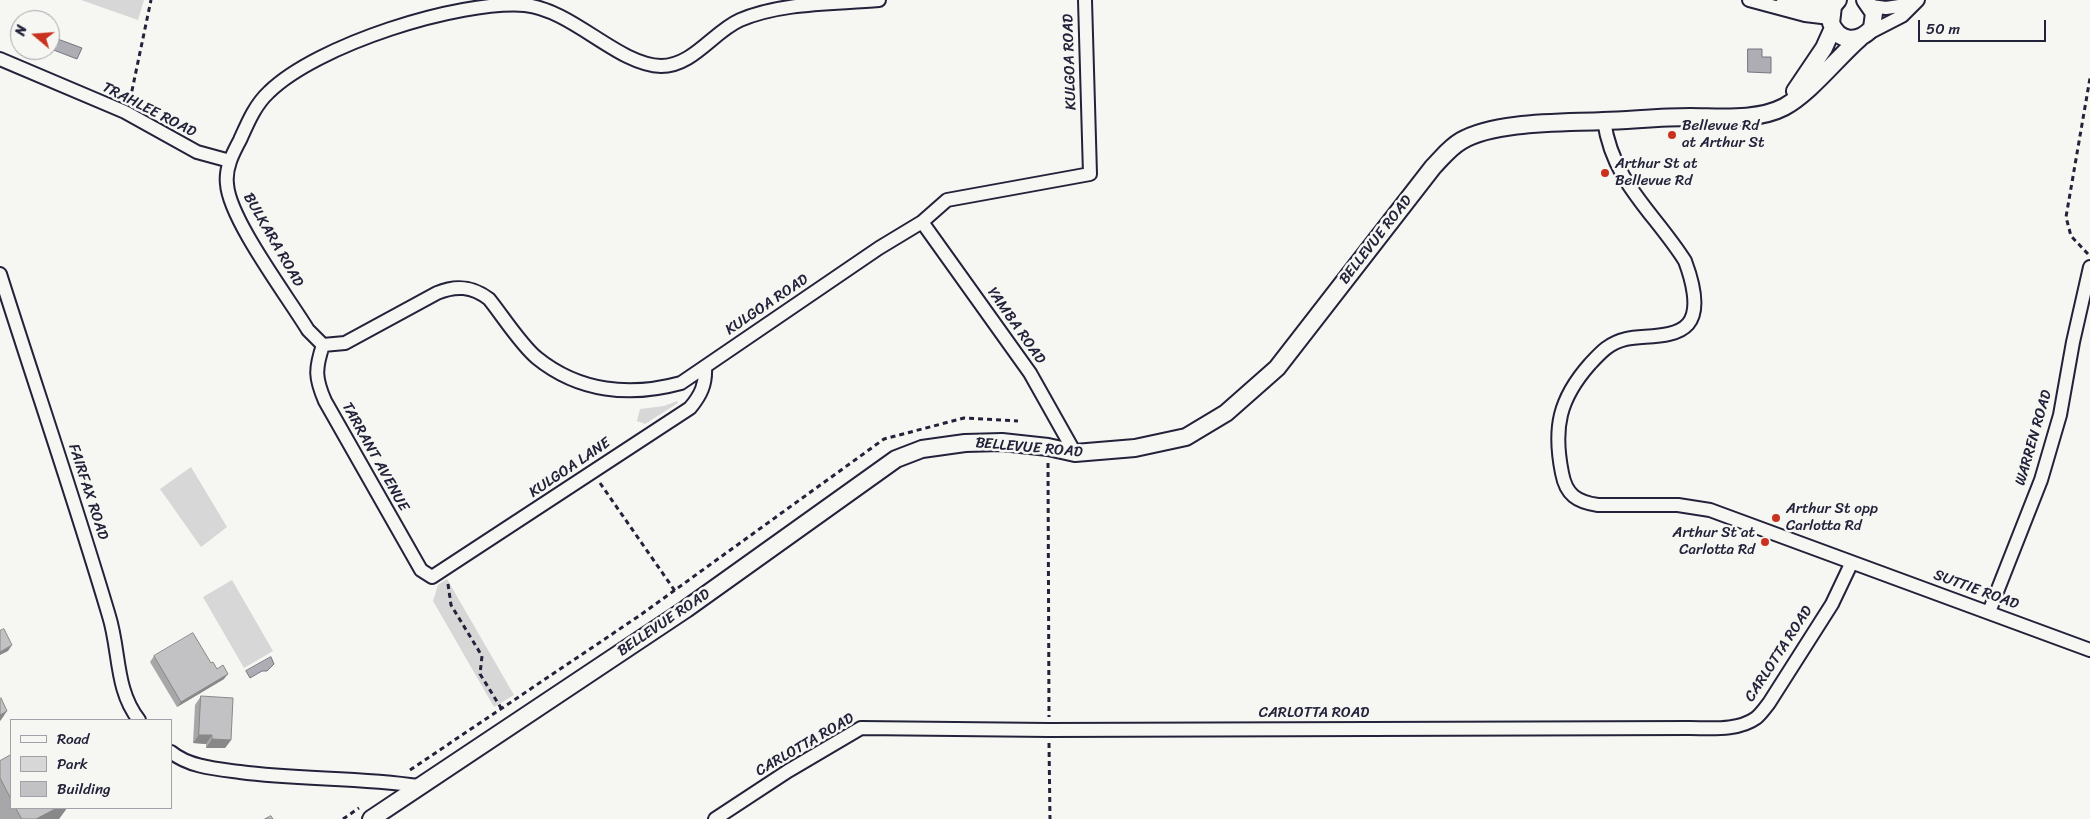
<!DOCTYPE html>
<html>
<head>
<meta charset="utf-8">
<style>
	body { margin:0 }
	#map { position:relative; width:2090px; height:819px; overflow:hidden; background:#f6f6f2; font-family:Sriracha,sans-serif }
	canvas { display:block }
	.legend { position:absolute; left:10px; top:719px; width:162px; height:90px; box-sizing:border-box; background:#f6f6f2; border:1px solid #a1a1a9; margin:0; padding:6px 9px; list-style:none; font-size:15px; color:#22223b }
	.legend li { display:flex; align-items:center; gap:10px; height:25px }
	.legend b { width:25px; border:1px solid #a1a1a9 }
	.north { position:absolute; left:10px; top:10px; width:50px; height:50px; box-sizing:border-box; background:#f6f6f2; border:1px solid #a1a1a9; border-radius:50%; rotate:288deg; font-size:14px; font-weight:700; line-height:20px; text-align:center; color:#22223b }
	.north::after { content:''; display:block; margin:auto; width:18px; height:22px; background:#c8321e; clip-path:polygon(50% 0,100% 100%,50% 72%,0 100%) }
	.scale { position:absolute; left:1918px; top:20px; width:128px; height:22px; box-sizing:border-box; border:2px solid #22223b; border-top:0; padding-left:6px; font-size:15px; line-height:18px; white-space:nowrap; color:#22223b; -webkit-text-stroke:4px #f6f6f2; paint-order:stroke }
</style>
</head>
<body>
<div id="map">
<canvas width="2090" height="819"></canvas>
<ul class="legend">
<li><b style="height:6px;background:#f6f6f2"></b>Road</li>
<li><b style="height:14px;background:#d7d7d7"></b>Park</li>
<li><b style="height:14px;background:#c2c2c4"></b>Building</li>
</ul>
<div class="north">N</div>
<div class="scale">50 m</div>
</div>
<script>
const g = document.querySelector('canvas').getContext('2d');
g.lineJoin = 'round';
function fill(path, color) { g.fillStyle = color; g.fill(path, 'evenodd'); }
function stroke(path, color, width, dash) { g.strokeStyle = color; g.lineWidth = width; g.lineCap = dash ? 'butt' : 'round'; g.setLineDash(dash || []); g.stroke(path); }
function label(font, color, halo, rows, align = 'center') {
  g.font = font + ' Sriracha,sans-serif'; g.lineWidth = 5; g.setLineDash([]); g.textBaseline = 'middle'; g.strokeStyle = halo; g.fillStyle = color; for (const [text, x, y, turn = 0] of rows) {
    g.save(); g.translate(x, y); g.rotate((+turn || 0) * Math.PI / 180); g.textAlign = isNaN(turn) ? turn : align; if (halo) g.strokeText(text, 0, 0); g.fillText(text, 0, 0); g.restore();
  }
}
fill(new Path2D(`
	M81,0H144L138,20Z
	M677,401L678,403L645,424L637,421L640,409L664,406Z
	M191,467L227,527L201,547L160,489Z
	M447,579L514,695L494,707L433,601L438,585Z
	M232,580L273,651L244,668L203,597Z`), '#d7d7d7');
const water = new Path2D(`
	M55,38L82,48L77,59L51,49Z
	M1748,49H1762V57H1771V73L1748,72Z
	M271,657L274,664L267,671H262L250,678L246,671Z`);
fill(water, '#adadb3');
stroke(water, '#757583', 1);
const minor = new Path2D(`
	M1749,0L1805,15L1830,18
	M1781,5L1806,4L1833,6
	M1871,6L1886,8L1912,4
	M1867,34L1902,16L1918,0
	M0,59L125,112L197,152L230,161
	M1604,121C1613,183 1654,212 1685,261C1691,277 1701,309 1688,324C1675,339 1644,335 1626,339C1609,343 1601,352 1590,364C1559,399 1553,428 1562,473C1566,495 1577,502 1598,505H1678L1710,510L2090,650
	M922,222L1030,373L1075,453
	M0,274C36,388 75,501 109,616C120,651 115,690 139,720
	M323,345L345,343L437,293C456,285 472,286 489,299C502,315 521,345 537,358C579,392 630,397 681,383L879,248L922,222L947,200L1090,174L1085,0
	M323,345L308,330C288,297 229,219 227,184C225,168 233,153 240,140C248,122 255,105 269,92C317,45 458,0 525,5C573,10 618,65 661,66C693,66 713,32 740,20C782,2 834,4 879,0
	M323,345C315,369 315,378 325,401L421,570L432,577L690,408C701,395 706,384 705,367
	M1989,612L2041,480L2060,415L2073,342L2090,267
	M171,752C189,767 217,769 240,772C299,780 359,777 418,786
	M715,819L788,771L861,728L1049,730L1690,728C1711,728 1738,731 1756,718C1761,714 1765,708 1769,703L1832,604L1851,564`);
const tertiary = new Path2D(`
	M1838,0L1833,6L1831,23C1839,43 1859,43 1872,28L1874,13L1865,0
	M1795,91L1824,48L1833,28
	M371,819L686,609L896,459L922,449L965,443L1002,442L1048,447L1075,453L1135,448L1186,437L1226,413L1277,368L1433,167C1442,158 1449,148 1461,141C1495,121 1564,123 1603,121C1632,120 1661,117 1690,117C1720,117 1757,121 1784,107C1810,93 1837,58 1860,38`);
stroke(minor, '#22223b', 16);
stroke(tertiary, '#22223b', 20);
stroke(new Path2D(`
	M130,100L151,0
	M2088,254L2071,236L2066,217L2090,78
	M1048,463L1049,717
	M600,483L675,591
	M448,584L451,605L482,656L480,674L501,708
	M1049,743L1050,819
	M410,770L639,616L884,439L964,418L1018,421
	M343,819L359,808`), '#22223b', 3, [5, 4]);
stroke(minor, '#f6f6f2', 12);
stroke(tertiary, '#f6f6f2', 16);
fill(new Path2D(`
	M154,656L211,663L217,669L224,679L177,707L150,662Z
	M201,696L231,740L225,748H206V744L193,743L195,705Z
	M11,755V808H67L59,819H0V761Z`), '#a7a7a9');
fill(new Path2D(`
	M12,645L8,651L0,655V652Z
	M228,674L224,679L177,707L181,702Z
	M7,711L1,720L0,721V715Z
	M199,735H212L206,744L193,743Z
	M212,739L231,740L225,748H206Z
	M57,808H67L59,819H36Z`), '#888889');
const building = new Path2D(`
	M4,629L12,645L0,652V631Z
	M193,633L211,663L213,662L217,669L223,665L228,674L181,702L154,656Z
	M201,696L233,698L231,740L212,739V735H199Z
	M1,698L7,711L0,715V699Z
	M11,755V799L0,778V761Z
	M16,808H57L36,819H22Z
	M271,816L273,819H265Z`);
fill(building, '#c2c2c4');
stroke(building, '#888889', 1);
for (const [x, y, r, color] of [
	[1672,135,5,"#c8321e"],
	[1605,173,5,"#c8321e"],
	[1776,518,5,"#c8321e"],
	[1765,542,5,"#c8321e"]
]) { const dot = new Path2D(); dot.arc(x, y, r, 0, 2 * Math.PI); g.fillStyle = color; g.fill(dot); stroke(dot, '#f6f6f2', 2); }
label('15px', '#22223b', '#f6f6f2', [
	["KULGOA ROAD",1070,62,-92],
	["TRAHLEE ROAD",149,110,27],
	["BULKARA ROAD",273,240,60],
	["BELLEVUE ROAD",1376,240,-52],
	["KULGOA ROAD",767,305,-34],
	["YAMBA ROAD",1016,326,55],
	["WARREN ROAD",2034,438,-74],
	["BELLEVUE ROAD",1029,448,5],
	["TARRANT AVENUE",375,457,61],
	["KULGOA LANE",570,468,-34],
	["FAIRFAX ROAD",88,492,72],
	["SUTTIE ROAD",1976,590,20],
	["BELLEVUE ROAD",664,623,-34],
	["CARLOTTA ROAD",1779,654,-57],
	["CARLOTTA ROAD",1314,713],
	["CARLOTTA ROAD",805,745,-30]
]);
label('15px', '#22223b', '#f6f6f2', [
	["Bellevue Rd",1682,126],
	["at Arthur St",1682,143],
	["Arthur St at",1615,164],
	["Bellevue Rd",1615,181],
	["Arthur St opp",1786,509],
	["Carlotta Rd",1786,526],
	["Arthur St at",1755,533,"right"],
	["Carlotta Rd",1755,550,"right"]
], 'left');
</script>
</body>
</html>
